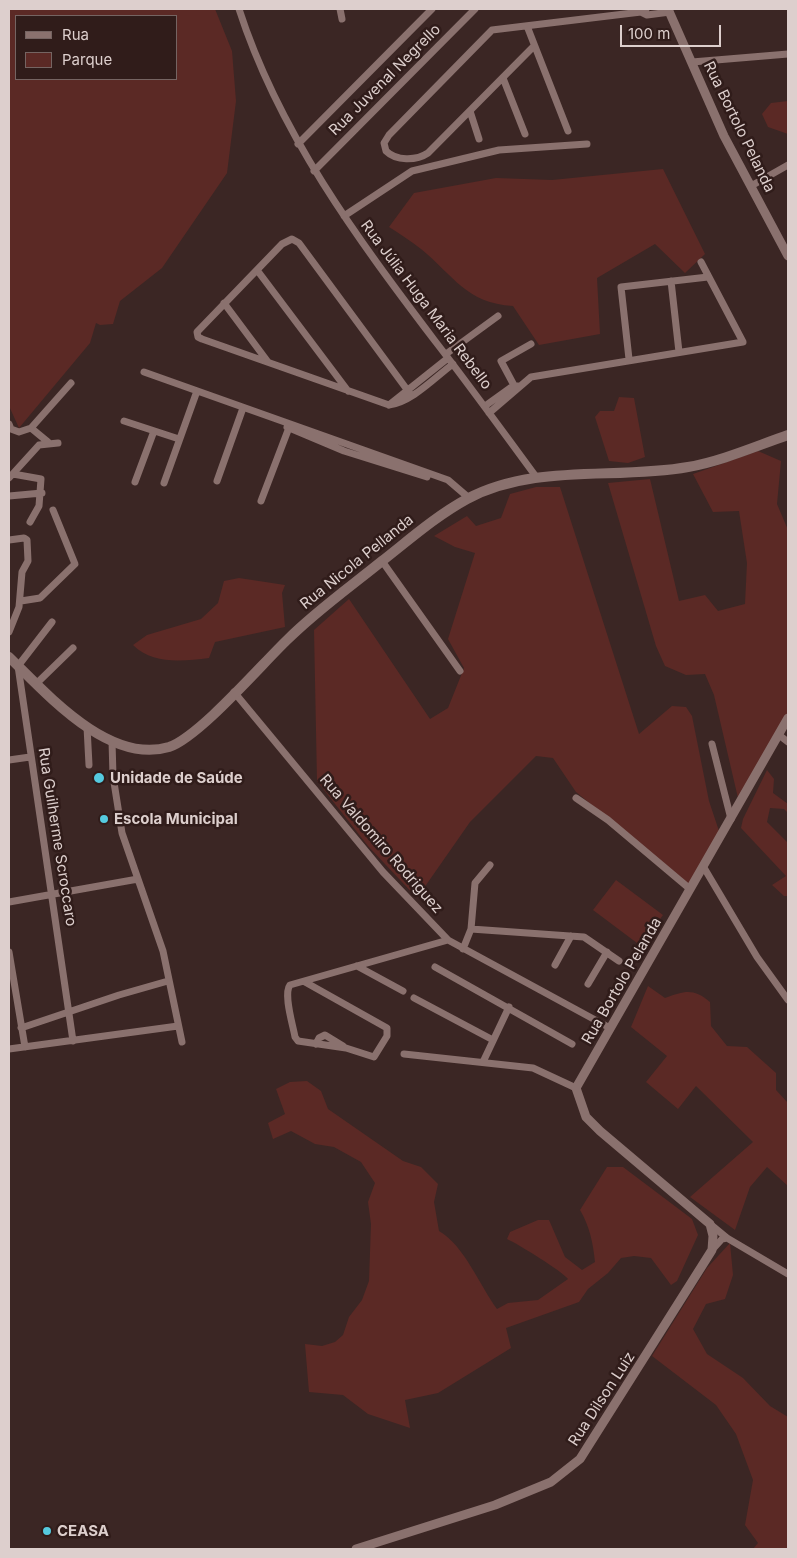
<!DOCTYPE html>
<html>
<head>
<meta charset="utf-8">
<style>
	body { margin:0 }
	#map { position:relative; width:797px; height:1558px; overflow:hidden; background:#3b2624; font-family:Inter,sans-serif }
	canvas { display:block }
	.frame { position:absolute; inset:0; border:10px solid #ddcfcd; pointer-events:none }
	.legend { position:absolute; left:15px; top:15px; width:162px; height:65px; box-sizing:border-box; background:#301c1a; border:1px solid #756462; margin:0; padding:6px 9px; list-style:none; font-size:15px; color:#ddcfcd }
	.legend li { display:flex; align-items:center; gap:10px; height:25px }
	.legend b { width:25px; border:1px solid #756462 }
	.scale { position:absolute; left:620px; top:25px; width:101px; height:22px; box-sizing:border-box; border:2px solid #ddcfcd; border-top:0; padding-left:6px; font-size:15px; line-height:18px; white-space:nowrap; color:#ddcfcd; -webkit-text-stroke:4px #301c1a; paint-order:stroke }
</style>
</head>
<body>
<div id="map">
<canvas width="797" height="1558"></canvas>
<div class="frame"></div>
<ul class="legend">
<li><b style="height:6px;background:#8a716e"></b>Rua</li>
<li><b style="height:14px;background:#5b2925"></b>Parque</li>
</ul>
<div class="scale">100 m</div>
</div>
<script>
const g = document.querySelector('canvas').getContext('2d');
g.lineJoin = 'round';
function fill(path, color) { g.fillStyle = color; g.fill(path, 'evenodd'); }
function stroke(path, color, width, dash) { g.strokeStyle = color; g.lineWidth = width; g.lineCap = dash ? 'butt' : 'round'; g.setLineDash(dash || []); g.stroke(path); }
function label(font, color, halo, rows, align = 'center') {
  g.font = font + ' Inter,sans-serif'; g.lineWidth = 5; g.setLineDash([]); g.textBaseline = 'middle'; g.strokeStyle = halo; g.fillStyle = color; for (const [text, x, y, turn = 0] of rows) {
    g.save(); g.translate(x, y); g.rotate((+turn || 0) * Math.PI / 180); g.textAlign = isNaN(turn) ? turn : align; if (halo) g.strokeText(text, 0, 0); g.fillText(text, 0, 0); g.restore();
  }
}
fill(new Path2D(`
	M9,9H215L232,51L236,101L227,173L162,268L120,301L113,324L100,325L96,323L90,343L19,428L9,406ZM16,16H176V79H16Z
	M788,101V134L768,127L762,114L771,103Z
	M663,169L705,254L685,273L655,244L597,278L600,334L539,345L513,306C466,303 454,276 421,249C411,241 400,234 389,227L414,193L496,178L552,180Z
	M619,397L634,398L645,457L628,463L609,461L595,417L600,411H614Z
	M758,451L781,461L777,504L788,530V714L738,798L714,695L705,674L686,675L665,666L656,646L608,483L650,479L679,601L705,595L718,611L745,604L747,563L739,511L713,512L693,474Z
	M536,487H560L639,734L672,706L686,707L692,716L709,801L719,831L690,886L576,792L553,758L536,756L470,822L417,898L368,846L317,781L314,630L349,599L430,719L448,708L464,668L448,639L475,553L455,547L434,536L467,516L476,526L501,518L510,494Z
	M239,578L285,585L282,593L285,627L215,642L209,658C183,661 153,665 133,645L147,635L201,619L218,603L224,581Z
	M767,770L774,779L773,793L788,804V813L784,809L770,808L767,822L788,843V896H784L772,885L786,876L741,828L743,819Z
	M616,880L663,915L641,946L593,910Z
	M648,986L665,998C685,991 693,988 710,1002L711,1026L727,1046L747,1047L776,1073V1090L788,1103V1186L767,1167L750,1187L735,1230L690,1197L753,1142L696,1086L678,1109L646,1082L667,1056L631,1027Z
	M307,1081L321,1091L328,1109L403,1161L421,1167L438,1184L434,1202L439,1231C464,1245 480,1286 497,1309L508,1303L538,1300L568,1279C562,1271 518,1244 507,1239L510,1232L538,1220H549L565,1257L582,1270L595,1262C593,1243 590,1227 580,1210L607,1167H623L692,1219L698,1235L677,1281L671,1285L651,1258L634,1256L621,1258L608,1273L588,1289L579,1302L506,1328L511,1348L438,1393L405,1400L410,1428L368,1414L343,1395L309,1392L305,1344L322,1346L335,1342L343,1335L349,1317L362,1300L369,1281L371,1224L368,1202L375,1183L361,1162L334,1147L315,1144L291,1131L273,1139L268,1123L285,1114L276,1089L290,1082Z
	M730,1243L733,1275L725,1299L706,1304L693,1329L707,1354L743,1378L770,1406L788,1417V1549H753L758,1543L745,1525L753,1480L736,1434L716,1405L652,1356L707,1268Z`), '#5b2925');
stroke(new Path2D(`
	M239,9C279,133 357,238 435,341C470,386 503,432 537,478
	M340,9L342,19
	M641,12L647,15L670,12
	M527,26L568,131
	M534,46L428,153C416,161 396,161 386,151L384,143L389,135L492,30L641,12L646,9
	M692,62L788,54
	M503,78L525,134
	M470,111L479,139
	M298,144L432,9
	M314,171L475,9
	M751,186L788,165
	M344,216L412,171L499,150L587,144
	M257,270L348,391
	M671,281L679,352
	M224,303L268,362
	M446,354L498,316
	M629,359L621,287L708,277
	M144,372L448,480L469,498
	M516,389L501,361L531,344
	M411,395L299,243L292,239L282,244L197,332L198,337L202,339L389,405C412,402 434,378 453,364
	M389,405L448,358
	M485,406L510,388L518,386
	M489,413L531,377L743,342L701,262
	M124,421L179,439
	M9,424L11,429L19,432L31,428L48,442
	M287,427L344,451L427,477
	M31,428L71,383
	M13,474L41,479L39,506L30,522
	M9,478L39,445L58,443
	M217,481L243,408
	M135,482L154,431
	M164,483L197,391
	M9,496L42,493
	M261,501L290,425
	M9,540L24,538L27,540L28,561L22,572L19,607L9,632
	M382,561L460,671
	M21,601L40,598L75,564L53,510
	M52,622L18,666L73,1041
	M36,684L73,648
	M234,692L383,872L448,940L610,1028
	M87,727L89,765
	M779,735L788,742
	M112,741L113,776L122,833L163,951L182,1042
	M712,744L731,819
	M9,760L30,757
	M576,798L608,820L690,889
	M703,866L757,957L788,1000
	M9,902L138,879
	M471,929L475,883L490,865
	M463,949L471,929L584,937L619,961
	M9,952L25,1047
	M555,965L571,936
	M357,966L403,991
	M435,967L572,1044
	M305,982L387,1028V1036L374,1057L346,1048L298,1041L295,1037C293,1025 283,994 290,985L448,940
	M588,984L607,952
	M414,998L493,1040
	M21,1028L119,995L168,981
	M316,1044L319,1038L325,1035L343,1046
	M9,1049L178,1026
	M404,1054L533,1068L576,1088
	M483,1062L509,1007
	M710,1224L727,1238L788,1274
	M712,1250L722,1239L727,1238`), '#8a716e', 7);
stroke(new Path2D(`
	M668,9L724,136L788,256
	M356,1549L495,1505L551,1482L580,1459L712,1250L713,1236L710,1224L600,1131L586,1117L576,1088L788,718`), '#8a716e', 9);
stroke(new Path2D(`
	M9,657C47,694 109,765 169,747C199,737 261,665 287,640C316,611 350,587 382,561C410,539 436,516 467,499C534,463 616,480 688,467C722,461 756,446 788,435`), '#8a716e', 10);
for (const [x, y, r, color] of [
	[99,778,6,"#55cadf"],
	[104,819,5,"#55cadf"],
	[47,1531,5,"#55cadf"]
]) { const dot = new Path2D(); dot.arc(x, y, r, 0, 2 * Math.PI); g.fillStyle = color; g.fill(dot); stroke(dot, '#301c1a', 2); }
label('15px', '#ddcfcd', '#301c1a', [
	["Rua Juvenal Negrello",385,80,-45],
	["Rua Bortolo Pelanda",739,127,64],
	["Rua Júlia Huga Maria Rebello",426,305,53],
	["Rua Nicola Pellanda",357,562,-39],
	["Rua Guilherme Scroccaro",57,837,81],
	["Rua Valdomiro Rodriguez",381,844,49],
	["Rua Bortolo Pelanda",622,981,-60],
	["Rua Dilson Luiz",602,1399,-57]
]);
label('bold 15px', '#ddcfcd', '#301c1a', [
	["Unidade de Saúde",110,778],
	["Escola Municipal",114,819],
	["CEASA",57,1531]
], 'left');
</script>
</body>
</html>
